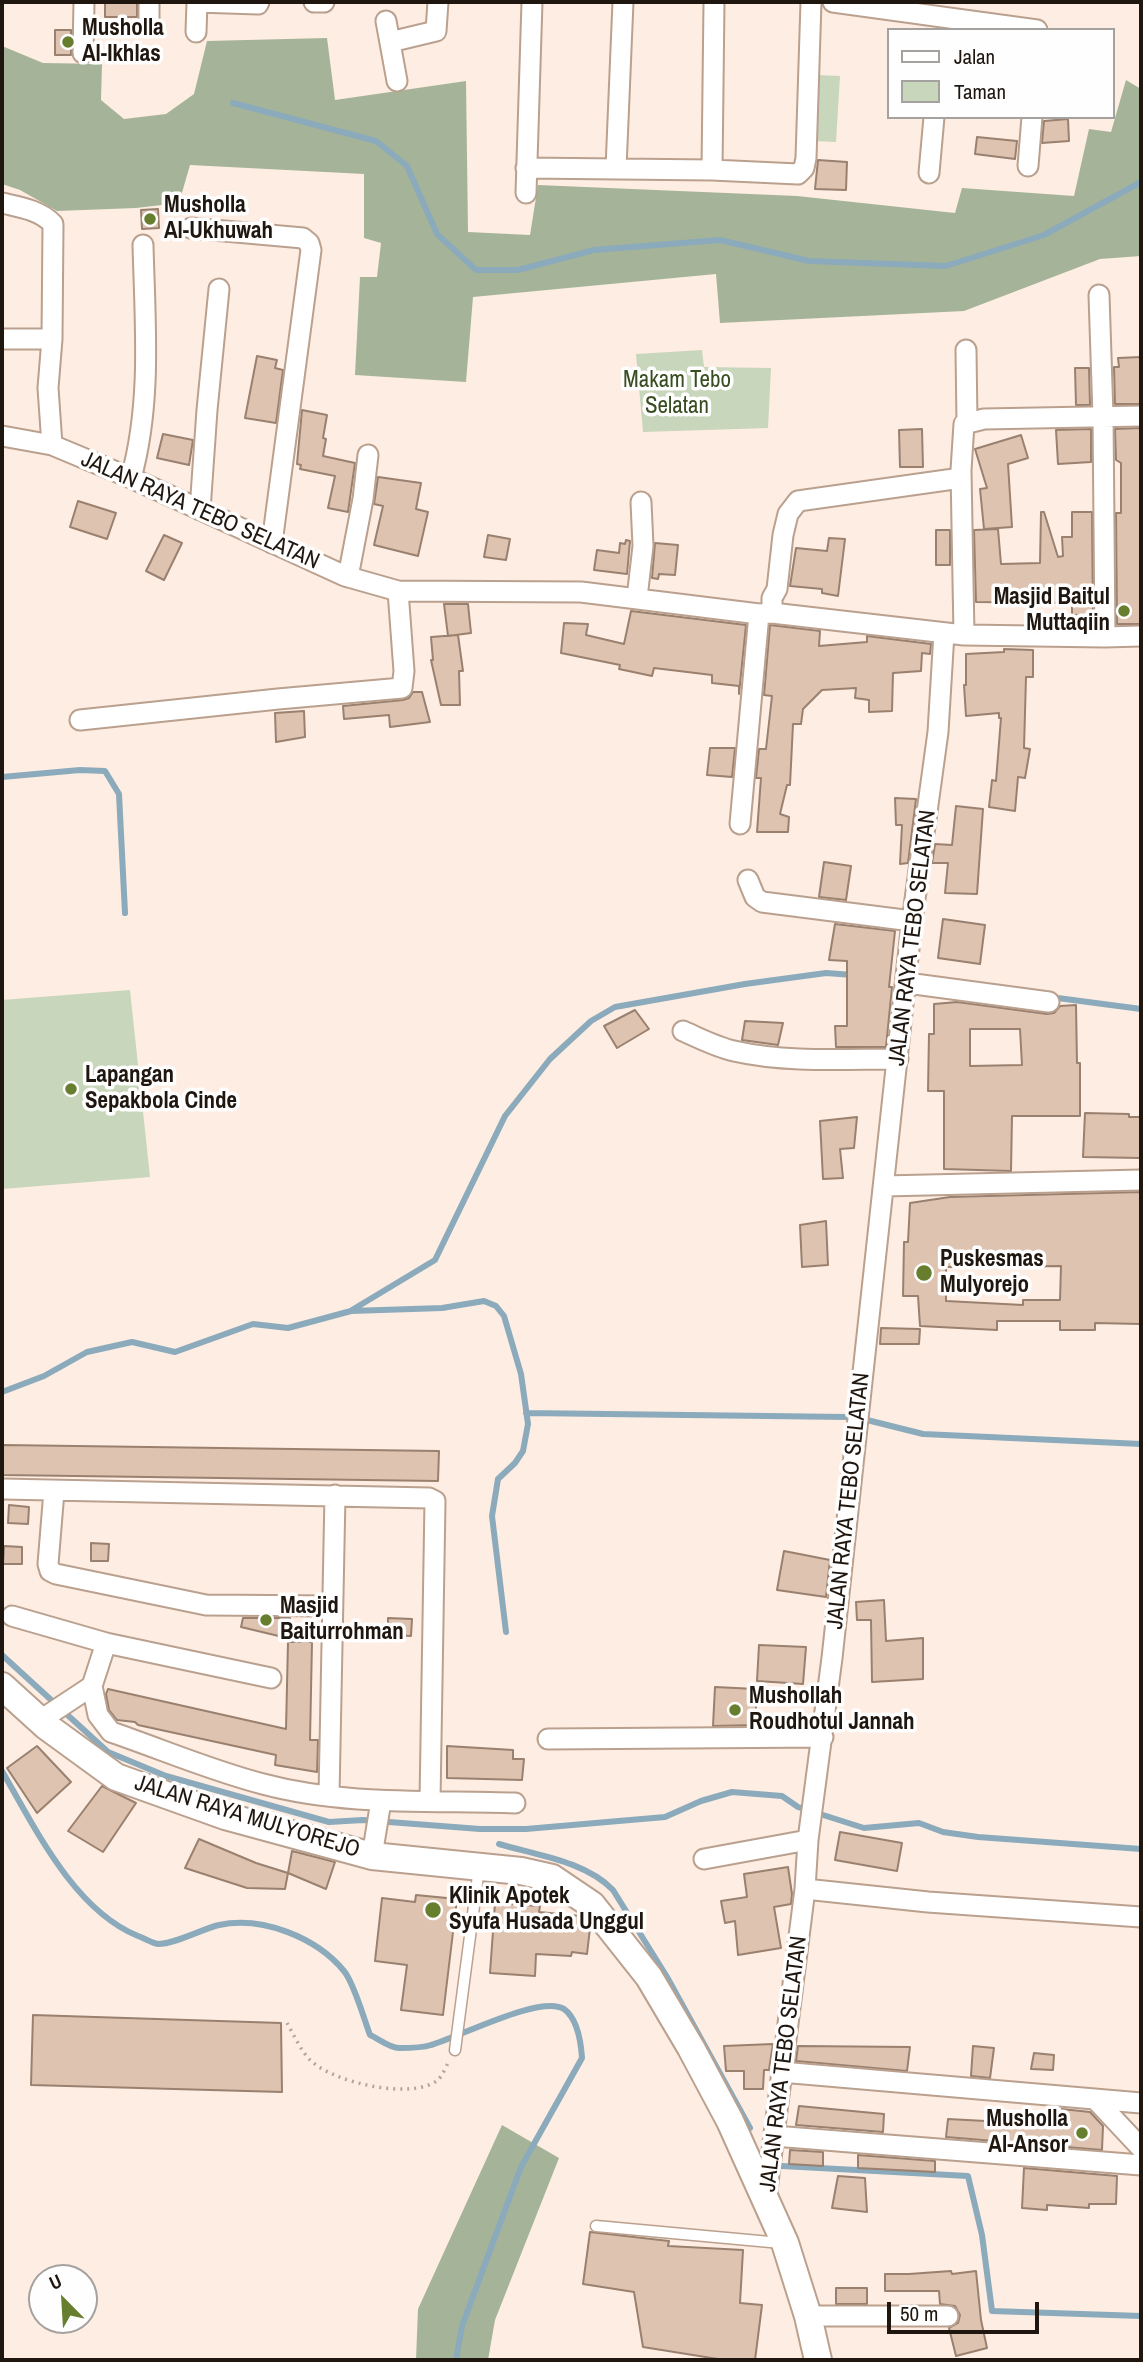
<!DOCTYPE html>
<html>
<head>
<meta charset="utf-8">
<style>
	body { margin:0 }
	#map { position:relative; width:1143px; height:2362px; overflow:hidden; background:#feede2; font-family:"Archivo Narrow",sans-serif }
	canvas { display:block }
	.frame { position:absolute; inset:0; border:4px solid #1f160f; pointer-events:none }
	.legend { position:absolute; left:887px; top:28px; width:228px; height:91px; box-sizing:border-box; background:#fefefe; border:2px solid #a5a19e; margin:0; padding:9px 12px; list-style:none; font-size:21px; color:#1f160f }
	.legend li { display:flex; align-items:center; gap:14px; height:35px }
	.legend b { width:35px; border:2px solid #a5a19e }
	.north { position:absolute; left:28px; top:2264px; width:70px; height:70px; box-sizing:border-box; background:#fefefe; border:2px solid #a5a19e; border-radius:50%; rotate:336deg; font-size:19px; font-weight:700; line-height:28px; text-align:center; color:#1f160f }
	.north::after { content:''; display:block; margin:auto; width:24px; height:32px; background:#687e2f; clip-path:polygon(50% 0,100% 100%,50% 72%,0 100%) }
	.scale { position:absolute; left:887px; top:2302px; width:152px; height:32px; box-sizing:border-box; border:4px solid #1f160f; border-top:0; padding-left:9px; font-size:21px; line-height:24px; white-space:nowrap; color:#1f160f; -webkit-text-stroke:5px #fefefe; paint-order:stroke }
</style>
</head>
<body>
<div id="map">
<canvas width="1143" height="2362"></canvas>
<div class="frame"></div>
<ul class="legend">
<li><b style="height:9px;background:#fff"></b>Jalan</li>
<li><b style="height:19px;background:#c8d6bb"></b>Taman</li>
</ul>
<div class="north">U</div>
<div class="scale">50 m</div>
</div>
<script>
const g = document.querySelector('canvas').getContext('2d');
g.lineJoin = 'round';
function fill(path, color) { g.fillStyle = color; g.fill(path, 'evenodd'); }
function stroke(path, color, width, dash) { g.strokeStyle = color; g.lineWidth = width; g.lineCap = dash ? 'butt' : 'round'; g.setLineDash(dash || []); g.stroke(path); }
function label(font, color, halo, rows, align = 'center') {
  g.font = font + ' "Archivo Narrow",sans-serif'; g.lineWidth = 7; g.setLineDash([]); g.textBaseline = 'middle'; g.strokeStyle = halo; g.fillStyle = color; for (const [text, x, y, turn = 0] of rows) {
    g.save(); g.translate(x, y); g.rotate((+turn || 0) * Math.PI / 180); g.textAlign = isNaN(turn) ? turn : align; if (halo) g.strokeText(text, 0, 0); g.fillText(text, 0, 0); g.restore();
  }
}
fill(new Path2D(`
	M817,75L840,76L836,142L813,141Z
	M702,350L704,367L771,368L768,428L643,432L636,354Z
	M130,990L150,1177L2,1189V1000Z`), '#c8d6bb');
fill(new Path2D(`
	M327,38L335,100L466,81L468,232L530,235L538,185L797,196L955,213L962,188L1074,196L1089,129L1111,132L1126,80L1141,89V256L1100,259L964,311L720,323L716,274L473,297L466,382L355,375L360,277H377L381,243L364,238V174L190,165L179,203L136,208L57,211L20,190L2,184V46L43,63L102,64L101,100L124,119L166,114L194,94L207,41Z
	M502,2125L559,2158L495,2320L488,2360H416L418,2309Z`), '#a5b498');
stroke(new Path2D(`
	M233,103L376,141L407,166L437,234L476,270H518L594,250L720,240L809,261L946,266L1044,235L1141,182
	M2,777L80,770L105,771L119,794L125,913
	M1050,997L1141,1009
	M352,1310L435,1260L505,1116L550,1059L591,1021L615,1007L745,984L826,973L853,975
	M2,1392L44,1376L87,1352L132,1342L175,1352L253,1324L288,1328L351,1311L442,1308L484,1301L496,1306L504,1316L521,1374L528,1424L523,1451L515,1463L498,1479L492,1516L506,1632
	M526,1413L848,1417
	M867,1420L923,1434L1141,1444
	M2,1655L108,1752L166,1776L329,1822L363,1820L480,1829H526L665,1817L701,1801L732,1792L782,1796L798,1807L864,1828L919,1823L943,1832L978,1837L1141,1849
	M2,1771C35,1828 74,1910 138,1936C144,1938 152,1943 158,1944C175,1944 202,1929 219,1925C262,1916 316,1937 344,1971C354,1983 364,2019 370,2035C379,2039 390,2048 399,2048C409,2048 422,2048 431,2045C457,2038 541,1994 564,2009C578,2019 581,2043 582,2058L521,2167L462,2326L456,2360
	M499,1844C536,1855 585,1861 613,1890L667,1977L750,2128
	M782,2166L968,2176L982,2235L992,2311L1141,2316`), '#8baabb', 6);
const building = new Path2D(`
	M105,2H137V17H105Z
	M55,30H71V55H55Z
	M1068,119L1069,141L1042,143L1044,121Z
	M977,137L1017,141L1015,159L975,154Z
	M818,160L847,162L846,190L815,189Z
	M158,209L159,228L142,229L141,210Z
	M257,356L277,360L275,368L283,370L276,423L245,418Z
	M1141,357V404H1115L1114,367H1119L1118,358Z
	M1075,368H1089L1090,405H1076Z
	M302,410L327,415L323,438L326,439L323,456L355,463L348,512L328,508L335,476L300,469L301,465L297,464Z
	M1141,428V624H1117L1116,513H1121V463L1116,460L1115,429Z
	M922,429L923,467H900L899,430Z
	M1091,429V462L1058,464L1056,430Z
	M163,434L193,440L189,465L157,458Z
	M1021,435L1028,458L1008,464L1012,527L984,529L980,489L987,488L975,449Z
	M378,477L421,483L416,509L428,512L418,556L374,545L383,506L374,504Z
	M78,501L116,513L107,539L70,527Z
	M1041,512H1044L1058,557L1063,556L1062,537H1072V512H1092L1093,615H1072V603L976,602L974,530L998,529L1001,564L1040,563Z
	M936,530H950V565H936Z
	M164,535L182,543L164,580L146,571Z
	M488,535L510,539L506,560L484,557Z
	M829,538L845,539L838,596L822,593V589L790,586L796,548L827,551Z
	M626,540L630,541L627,574L594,570L597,550L619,553L620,543L625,544Z
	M655,543L678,545L675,575L659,574L658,579L652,578Z
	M444,604H468L471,633L448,636Z
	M631,611L746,625L739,694V686L712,683V675L654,668L652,676L619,669L620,665L561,653L564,623L588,624L586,635L624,644Z
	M770,625L820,631L819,646L867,642V636L931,644L930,654L922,653L921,671L893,673L892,711L869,712V700L855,698L856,688L822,690L803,709L801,724H793L790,785H787L780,814L789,817L788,832H757L761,778H756L759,749H766L772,696L764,695Z
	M458,635L463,671H459L460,705H441L431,660H433L431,637Z
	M1004,649L1033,650V677H1026L1024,748L1030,749L1025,778L1018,777L1015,811L989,807L992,780L996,781L1001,718H999V713L966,716L964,685H966V654L1004,652Z
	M413,692H422L430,722L390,727L389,715L344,719L343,706L403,700L409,698Z
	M304,711L305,737L276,742L275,713Z
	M710,748H735L732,777L707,775Z
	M895,798L916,799L908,863L900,864L902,825H896Z
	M956,806L983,809L977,894L945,893L948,863H932L935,844L952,845Z
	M824,862L851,866L846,900L819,897Z
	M943,919L985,925L980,964L938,958Z
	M835,924L895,931L889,987H892L886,1047H836L835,1026H847V961L829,960Z
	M957,1002L1047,1014L1054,1013L1060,1006L1076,1005L1077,1063H1080V1116H1012L1011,1171L944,1169V1091H928L929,1034H934V1004ZM970,1029H1020L1022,1065L970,1066Z
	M635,1010L649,1029L617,1048L604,1026Z
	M745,1021L783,1023L778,1045L742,1040Z
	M1085,1113L1129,1114V1117H1141V1158L1083,1157Z
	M857,1117L854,1148L840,1149L843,1178L823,1179L820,1121Z
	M1141,1192V1324L1095,1323V1330H1060V1321H997V1330L920,1326L918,1296H903L904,1242H908L910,1203L950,1197ZM1061,1266L1060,1300H1023V1305L946,1301V1267Z
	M826,1221L828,1265L802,1267L800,1225Z
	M881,1328L920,1329L919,1344H880Z
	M3,1445L439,1451L438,1481L2,1475Z
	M9,1505L29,1507L28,1524L8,1523Z
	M91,1543L109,1544L108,1561H91Z
	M4,1546L22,1547V1564H3Z
	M784,1551L830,1560L826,1597L777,1590Z
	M884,1600L886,1641L923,1638V1679L872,1682L871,1620H857L856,1602Z
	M243,1618H290L287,1638L241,1627Z
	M388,1618L412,1619L411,1636L388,1635Z
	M288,1642H312L310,1740H318L317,1772L275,1765L276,1755L138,1725L135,1722L117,1720L109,1710L106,1694L108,1689L286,1729Z
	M759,1645L806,1647L803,1684L757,1681Z
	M715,1687L756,1689V1725L713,1726Z
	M37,1746L71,1782L37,1813L7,1768Z
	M447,1746L513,1750V1759H524L522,1780L447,1778Z
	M102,1786L136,1803L103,1852L68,1831Z
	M840,1832L902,1843L897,1871L835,1860Z
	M199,1839L256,1863L288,1873L285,1889L247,1888L185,1868Z
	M292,1851L335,1862L326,1889L288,1873Z
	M788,1867L792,1894L791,1904L774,1907L781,1948L738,1955L735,1921L725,1923L721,1901L747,1897L744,1874Z
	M416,1895L457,1899L443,2015L401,2010L407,1965L375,1961L382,1898L415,1902Z
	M495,1903L540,1906L539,1912L581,1916L590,1928L587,1954L572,1952L571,1956L536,1954L535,1976L490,1973Z
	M33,2015L281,2023L282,2092L31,2085Z
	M773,2044L769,2070H764L763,2089H744V2071H726L724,2046Z
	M798,2046L910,2047L907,2071L796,2061Z
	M973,2046L994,2048L990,2078L971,2076Z
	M1034,2053L1054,2055L1053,2070L1031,2069Z
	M799,2106L884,2114L883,2132L796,2125Z
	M1062,2109L1090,2112L1103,2126L1102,2150L946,2137L948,2119L1061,2125Z
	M790,2150L823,2152V2166L789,2164Z
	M858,2155L935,2161V2172L858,2168Z
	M1024,2168L1117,2176L1116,2204H1089V2208L1047,2205V2210L1022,2208Z
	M838,2176L865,2178L867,2212L832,2208Z
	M590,2232L669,2241L668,2246L743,2250L740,2303L762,2305L755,2360H724L643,2347L634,2292L583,2284Z
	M951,2271L952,2274L976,2271L981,2320L987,2348L956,2356L949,2328L958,2323L960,2315L955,2306L940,2304L939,2291H885V2274H909Z
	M836,2288H867V2304H836Z`);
fill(building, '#dec3b0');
stroke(building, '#99806f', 2);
const service = new Path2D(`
	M455,2050L479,1868
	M596,2226L781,2243`);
const minor = new Path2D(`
	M197,2L258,4L259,2
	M314,2H324
	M833,2L1037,30
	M149,19V2
	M386,21L397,81
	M196,32L197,2
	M390,42L436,31L438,2
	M83,53L84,2
	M1028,166L1032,117
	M526,168L712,170L798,174L804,168L806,158L811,2
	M616,168L623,2
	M712,170L714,2
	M929,173L934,117
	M526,193L532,2
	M2,203C19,207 40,210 53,224L52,339L48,388L52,445
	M191,228L303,238L309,243L311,250L272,543
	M1099,295L1103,416L1105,637
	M2,339H52
	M966,350L967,422
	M2,436L52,445L131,478L345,576L398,591L581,592L759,614L772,613L964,635L1105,637L1141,636
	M131,478C152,402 145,323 143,245
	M200,510L207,410L219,289
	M348,577L363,499L368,455
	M637,598L643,546L641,502
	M772,613V598L777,589L783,535L788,514L798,501L961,478
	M964,635L961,470L964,424L984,419L1141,416
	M80,720L278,699L402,688L404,671L398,591
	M740,824L759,614
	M748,880L755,897L762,902L912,921
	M907,983L1049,1002
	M683,1031C699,1038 716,1047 734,1051C787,1063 844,1059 898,1059
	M884,1186L1141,1180
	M3,1489L429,1498L435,1501L430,1800
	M54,1491L48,1564L50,1571L56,1574L206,1605L332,1606
	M12,1616L106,1643L271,1678
	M92,1686L98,1715L111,1732C161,1749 212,1771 263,1784C345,1806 432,1800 515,1803
	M39,1721L92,1686L106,1643
	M548,1739L823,1737
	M329,1795L335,1495
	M372,1856L381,1801
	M704,1859L808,1840
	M805,1889L928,1902L1141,1917
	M781,2072L1141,2103
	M1095,2099L1141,2148
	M774,2136L1141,2165
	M766,2198L805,1889L808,1840L832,1658L912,921L938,732L944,633
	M808,2316H948`);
const secondary = new Path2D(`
	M2,1686L46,1726L116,1777L225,1816L372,1856L521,1871L552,1878L592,1905L649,1977L691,2048L730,2121L785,2243L808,2316L818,2360`);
stroke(service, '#baa08e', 13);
stroke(minor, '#baa08e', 23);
stroke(secondary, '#baa08e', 30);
stroke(new Path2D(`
	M287,2023C294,2035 301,2051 310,2060C332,2082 411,2101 438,2080C442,2076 446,2067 449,2061`), '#b4a59c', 3.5, [2, 5]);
stroke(service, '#fff', 10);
stroke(minor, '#fff', 19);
stroke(secondary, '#fff', 26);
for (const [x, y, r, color] of [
	[68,42,7,"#687e2f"],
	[150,219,7,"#687e2f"],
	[1124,611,7,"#687e2f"],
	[71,1089,7,"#687e2f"],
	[924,1273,9,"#687e2f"],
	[266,1620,7,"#687e2f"],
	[735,1710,7,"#687e2f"],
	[433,1910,9,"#687e2f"],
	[1082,2133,7,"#687e2f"]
]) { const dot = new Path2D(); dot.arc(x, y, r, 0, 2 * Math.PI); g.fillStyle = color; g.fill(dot); stroke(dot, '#fefefe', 2.5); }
label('bold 23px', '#1f160f', '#fefefe', [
	["Musholla",82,29],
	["Al-Ikhlas",82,55],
	["Musholla",164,206],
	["Al-Ukhuwah",164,232],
	["Masjid Baitul",1110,598,"right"],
	["Muttaqiin",1110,624,"right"],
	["Lapangan",85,1076],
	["Sepakbola Cinde",85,1102],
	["Puskesmas",940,1260],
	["Mulyorejo",940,1286],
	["Masjid",280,1607],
	["Baiturrohman",280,1633],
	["Mushollah",749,1697],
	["Roudhotul Jannah",749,1723],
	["Klinik Apotek",449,1897],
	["Syufa Husada Unggul",449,1923],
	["Musholla",1068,2120,"right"],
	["Al-Ansor",1068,2146,"right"]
], 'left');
label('23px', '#384d21', '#fefefe', [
	["Makam Tebo",677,381],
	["Selatan",677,407]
]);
label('23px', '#1f160f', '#fefefe', [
	["JALAN RAYA TEBO SELATAN",200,511,24],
	["JALAN RAYA TEBO SELATAN",913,938,-83],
	["JALAN RAYA TEBO SELATAN",849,1501,-84],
	["JALAN RAYA MULYOREJO",247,1817,17],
	["JALAN RAYA TEBO SELATAN",784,2064,-83]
]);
</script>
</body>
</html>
